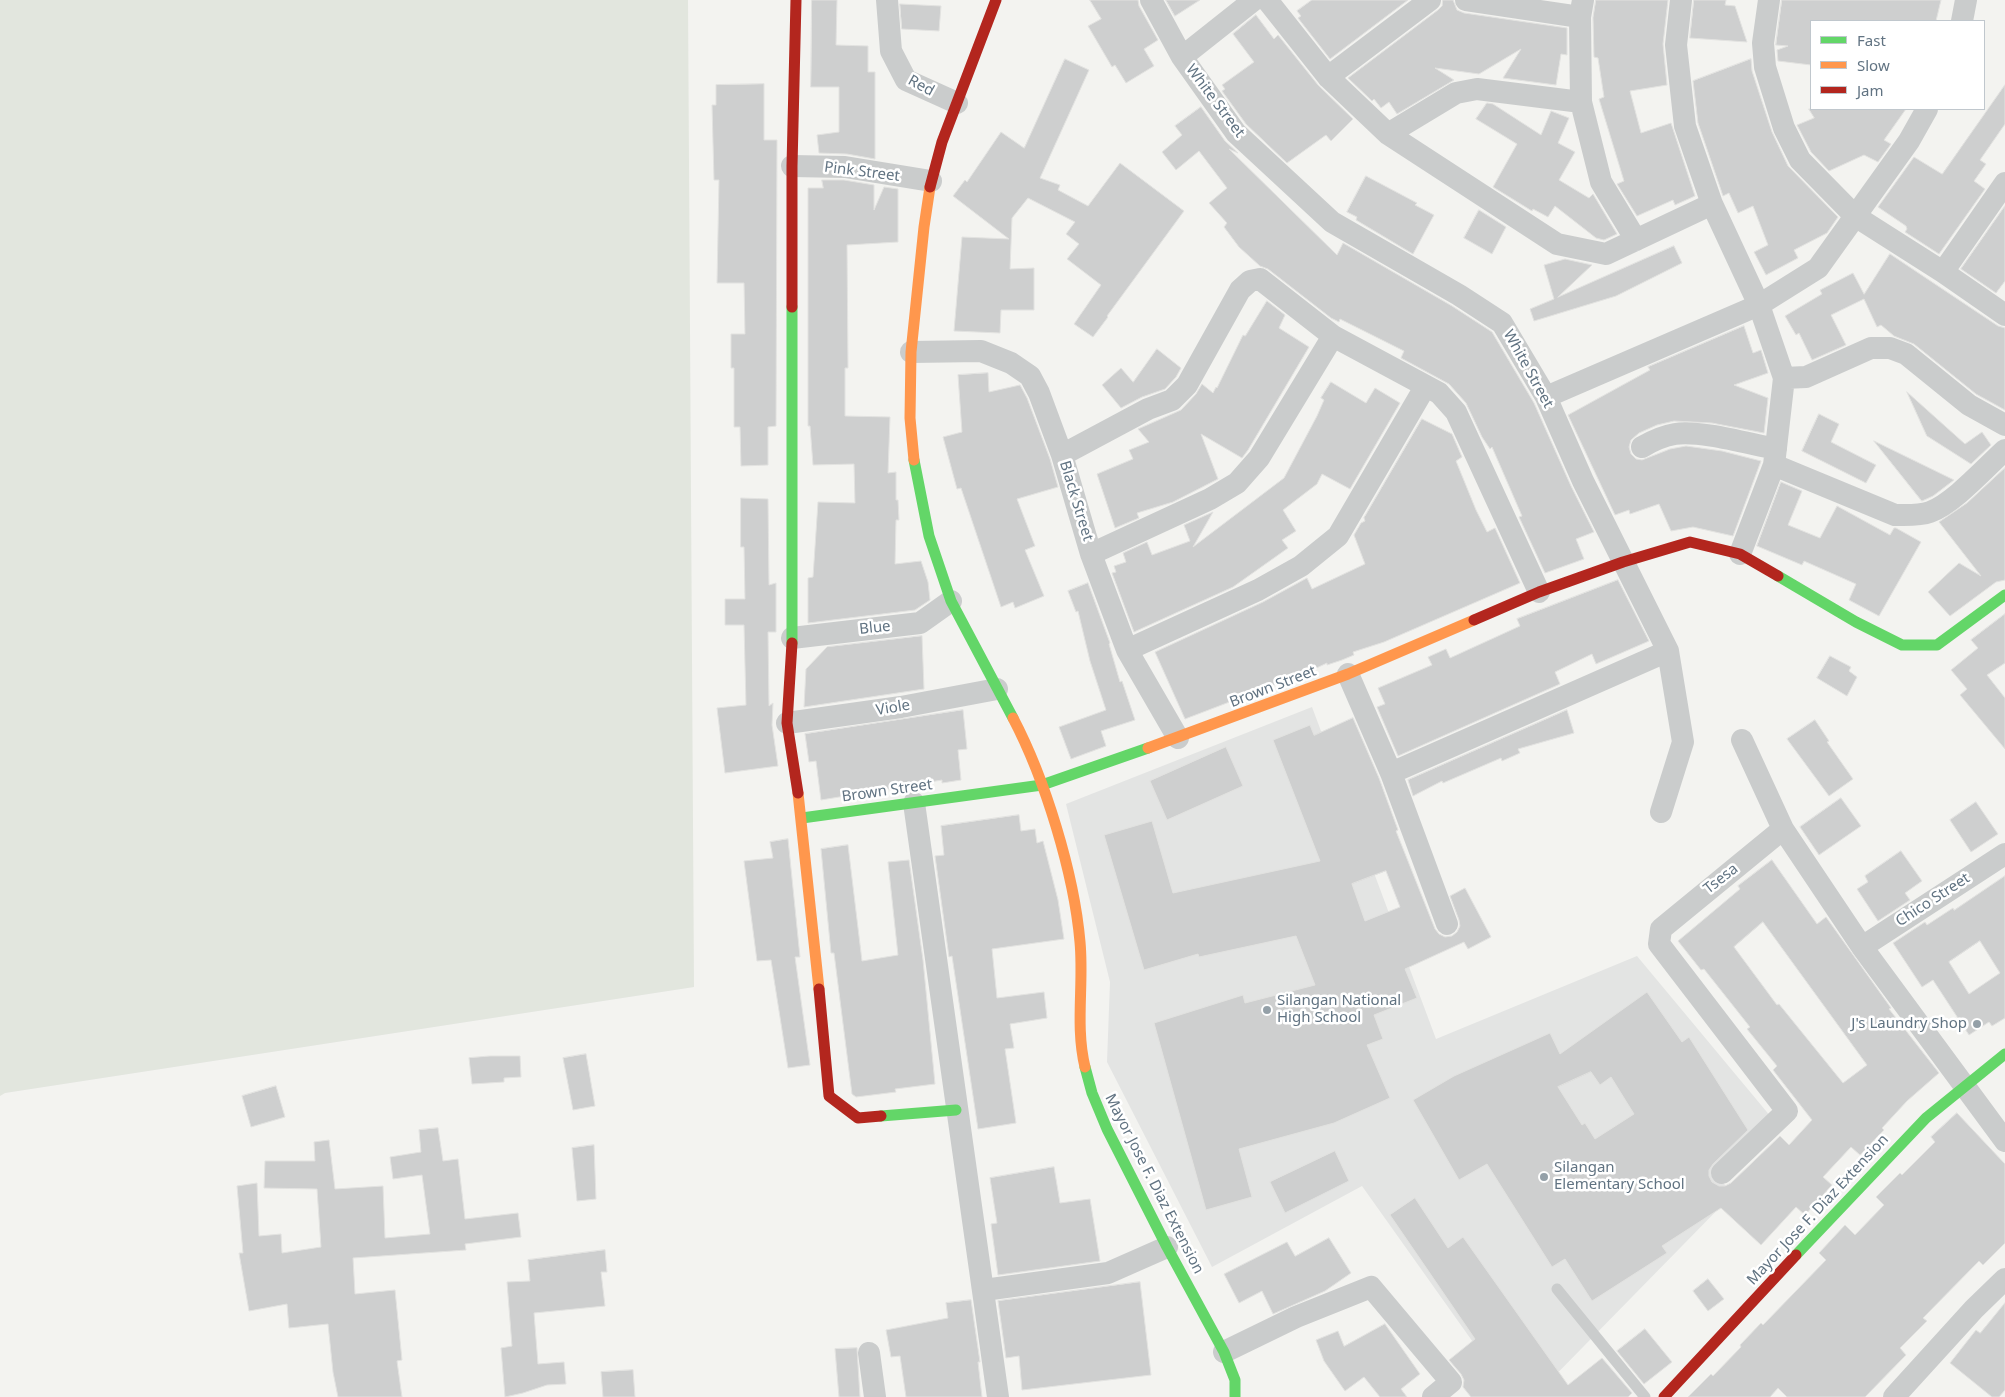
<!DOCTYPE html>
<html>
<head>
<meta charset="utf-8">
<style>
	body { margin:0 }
	#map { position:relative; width:2005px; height:1397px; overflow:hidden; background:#f3f3f0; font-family:"Noto Sans",sans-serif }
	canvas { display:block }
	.legend { position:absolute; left:1810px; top:20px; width:175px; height:90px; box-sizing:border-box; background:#fff; border:1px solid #c0c7cd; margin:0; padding:6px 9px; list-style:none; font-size:15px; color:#617382 }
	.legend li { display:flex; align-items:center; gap:10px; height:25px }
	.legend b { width:25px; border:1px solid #c0c7cd }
</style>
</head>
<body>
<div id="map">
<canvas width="2005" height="1397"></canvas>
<ul class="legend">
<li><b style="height:6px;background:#63d668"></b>Fast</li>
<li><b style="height:6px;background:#ff974d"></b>Slow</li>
<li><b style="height:6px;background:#b3261e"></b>Jam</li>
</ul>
</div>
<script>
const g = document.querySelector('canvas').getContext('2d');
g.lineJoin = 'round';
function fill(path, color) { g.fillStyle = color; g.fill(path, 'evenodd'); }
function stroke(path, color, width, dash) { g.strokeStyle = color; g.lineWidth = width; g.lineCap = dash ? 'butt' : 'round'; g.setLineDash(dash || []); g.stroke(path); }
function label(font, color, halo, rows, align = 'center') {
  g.font = font + ' "Noto Sans",sans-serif'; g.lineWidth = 5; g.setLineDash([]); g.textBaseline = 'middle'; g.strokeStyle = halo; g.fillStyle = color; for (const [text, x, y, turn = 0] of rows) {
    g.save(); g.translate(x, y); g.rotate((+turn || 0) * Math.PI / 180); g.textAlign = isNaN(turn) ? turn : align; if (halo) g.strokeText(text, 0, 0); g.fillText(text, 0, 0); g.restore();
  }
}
fill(new Path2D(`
	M1312,707L1436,1039L1637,956L1771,1117L1718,1169L1730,1197L1534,1397H1512L1362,1186L1212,1267L1107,1062L1110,982L1066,804Z`), '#e3e4e3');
fill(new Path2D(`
	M0,0H688L694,987L5,1093L0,1096Z`), '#e2e6de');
const building = new Path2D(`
	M812,0H837L836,45L868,46V72H875V159L847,154L819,153L817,135L839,132V87H811Z
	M1090,0H1138L1139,6L1158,40L1144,49L1154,66L1126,83L1115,65L1112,67L1088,26L1101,19Z
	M1166,0H1200L1175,16Z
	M1312,0H1408L1330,59L1298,18L1301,16L1297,11Z
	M1443,0H1453L1457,10L1464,13L1567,28V55L1561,54L1556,85L1503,78L1521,49L1479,74L1435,68L1454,80L1397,114L1389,102L1381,108L1374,99L1372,101L1348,78L1438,10L1442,6Z
	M1596,0H1668L1663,44L1667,85L1630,91L1641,133L1671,123L1695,196L1675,205L1673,200L1637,216L1617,184L1624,181L1599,99L1604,97L1598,58L1594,57L1593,18Z
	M1694,0H1726L1725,5L1735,6L1747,42L1690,38Z
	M1782,0H1941L1936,21H1811V65L1778,61L1777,50L1788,46L1776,45Z
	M900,4L941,6L939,31L902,29Z
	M1256,15L1274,39L1278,35L1318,85L1353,119L1331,141L1326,135L1287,163L1246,124L1222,91L1225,89L1222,85L1254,62L1233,34Z
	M1065,59L1089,70L1040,178L1060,185L1058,190L1088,206L1120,163L1184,211L1107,316L1108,317L1093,337L1074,324L1101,285L1067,259L1079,244L1066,234L1075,222L1028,198L1012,218L1010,269L1034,268V310H1001L1000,333L954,331L962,237L1009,239L953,196L965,180L967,182L1001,132L1024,148Z
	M1751,59L1752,71L1772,132L1788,166L1838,217L1827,233L1794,250L1798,258L1766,275L1754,252L1768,245L1753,206L1738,213L1729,193L1723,196L1698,123L1693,81Z
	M764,84V140H777L776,426L768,427V465L741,466L740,427H734V368H731V334H745L744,283H717L719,180H714L712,105H716V85Z
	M2005,85V124L1980,160L1986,164L1974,181L1985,189L1939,254L1905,232L1907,229L1906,226L1878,207L1914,157L1942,174Z
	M1487,103L1493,104L1541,135L1551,111L1569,118L1558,143L1575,152L1559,180L1589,198L1593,194L1617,234L1604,240L1596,238L1555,206L1548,217L1533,209L1532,211L1493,187L1517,144L1476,119Z
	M1201,107L1225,141L1238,153L1229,149L1337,255L1343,243L1452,306L1492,332L1534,403L1571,486L1594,532L1576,539L1584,559L1545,573L1519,517L1522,516L1492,447L1490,449L1482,437L1466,403L1449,384L1401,358L1404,351L1340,319L1339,322L1331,318L1268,269L1260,266L1239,247L1224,227L1227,223L1209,203L1227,188L1199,151L1176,170L1162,152L1182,135L1175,126Z
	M1809,109H1906L1884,140L1891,144L1878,162L1864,155L1829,171L1811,152L1797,125L1814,118Z
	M1366,176L1417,203L1415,205L1434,215L1413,254L1356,220L1357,217L1347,212Z
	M822,180H844L874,185V210L884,187L898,189V242L847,245L848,368H845V416L890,417L888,473L896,472V500H898L899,520H896L895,564L921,561L928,582L930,600L915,610L808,623V578L813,577L818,502L855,503L854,464L813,465L810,426H808V188H823Z
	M2005,206V281L1996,293L1961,269Z
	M1479,210L1506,227L1492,254L1464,238Z
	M1674,246L1682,263L1616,296L1534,321L1530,309L1554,299L1544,265L1565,259L1592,265L1558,297Z
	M1890,254L1998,326L2005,328V410L1976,394L1914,344L1894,336L1881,325L1877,327L1864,299L1831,315L1846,345L1812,360L1799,333L1796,335L1785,316L1822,294L1820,290L1853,273L1864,294Z
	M1267,301L1285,315L1279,328L1309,347L1248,450L1242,458L1201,434L1218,479L1173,502L1137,513L1139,518L1115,528L1097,474L1133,459L1129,450L1149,442L1138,429L1181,410L1196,394L1202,384L1213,393L1216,387L1217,388L1243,335L1245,336Z
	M1744,326L1753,353L1761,350L1768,373L1734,385L1768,398L1764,433L1712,423L1674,421L1657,425L1639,433L1631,440L1629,447L1631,454L1636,459L1642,460L1670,449L1686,446L1722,451L1761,461L1733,536L1693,527L1671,531L1659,504L1630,514L1629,510L1615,515L1568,415L1650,370L1648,367Z
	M1157,349L1181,368L1176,377L1165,389L1142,397L1121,408L1102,385L1121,368L1133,382Z
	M988,373L989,392L1020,385L1027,398L1050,459L1058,487L1017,499L1035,546L1025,550L1044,596L1015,608L1013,602L1001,607L961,488L957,489L943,437L962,432L958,375Z
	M1331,382L1366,403L1375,388L1400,403L1350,489L1322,474L1317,484L1283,510L1296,531L1282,540L1288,548L1233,587L1134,632L1112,573L1116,572L1114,566L1126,562L1123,553L1147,542L1152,555L1190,541L1184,525L1213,512L1193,547L1284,478L1317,416L1324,400L1321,398Z
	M1907,392L1965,444L1982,432L1991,445L1971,464L1927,436Z
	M1819,414L1839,424L1831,442L1876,465L1866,483L1802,451Z
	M1422,419L1452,434L1462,457L1456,461L1476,510L1487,532L1495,528L1520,583L1384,642L1353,652L1354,655L1342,660L1327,665V663L1308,672L1185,719L1155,652L1263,602L1307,578L1312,589L1365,564L1354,535L1361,523L1365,521L1364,518Z
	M1874,441L1954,480L1933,496L1922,501Z
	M2005,468V580L1996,582L1950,616L1928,592L1959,563L1981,576L1939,522L1967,503Z
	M1781,482L1802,491L1788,525L1820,538L1837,506L1890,535L1894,528H1896L1921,542L1879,616L1849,600L1856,584L1804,561L1802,565L1757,546Z
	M741,498L768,499L769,585L776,583V632H768L769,706L773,703L772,725L778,766L725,773L717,708L746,705L744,625H725V599H745L744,547H741Z
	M1618,580L1649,641L1596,664L1592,654L1555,672L1560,684L1398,756L1377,707L1385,704L1378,688L1432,665L1428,657L1446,649L1450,658L1520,626L1517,619Z
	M1088,583L1110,643L1109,644L1120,682L1122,681L1135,720L1101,731L1106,746L1071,759L1059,727L1106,710L1090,661L1078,611L1076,612L1068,591Z
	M2005,614V663L1987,675L2005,698V749L1960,695L1967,689L1951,670L1978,648L1971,640Z
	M922,636L924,689L804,707L806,669L827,647Z
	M1830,656L1851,667L1849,671L1857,677L1847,696L1817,678Z
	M963,710L967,749L958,750L961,780L942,783V780L821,800L816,761L809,762L805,734Z
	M1567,710L1574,733L1518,749L1520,753L1502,761L1501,758L1443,783L1442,781L1413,796L1408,780Z
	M1353,718L1379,778L1398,830L1396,831L1435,929L1439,934L1445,937L1452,936L1457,932L1460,926L1459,920L1450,896L1465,888L1491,937L1468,949L1464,942L1405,969L1417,998L1374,1015L1383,1039L1367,1045L1390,1098L1334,1123L1239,1149L1252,1197L1206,1210L1154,1023L1243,995L1245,1003L1315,985L1296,936L1199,957L1198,954L1144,970L1104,835L1152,821L1173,893L1320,861L1273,740L1310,725L1314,735ZM1386,871L1400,907L1365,921L1352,884Z
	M1815,720L1829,741L1827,742L1853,779L1829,796L1787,739Z
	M1226,747L1243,786L1167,820L1150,781Z
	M1841,798L1861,826L1819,855L1800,827Z
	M1976,802L1998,834L1971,852L1950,820Z
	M1019,815L1021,831L1035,829L1037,843L1043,841L1058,900L1064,939L992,949L997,998L1044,992L1047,1018L1010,1024L1014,1048L1005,1049L1016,1123L978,1129L952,956L949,957L935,856L944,855L941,826Z
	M788,839L800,957H795L810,1065L788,1068L771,960L757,961L744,861L773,858L770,842Z
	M848,845L862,961L898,955L888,862L909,860L923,960L935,1084L895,1089L896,1092L856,1097L852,1094L834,953H831L821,849Z
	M1901,851L1922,881L1905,893L1910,900L1878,921L1857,889L1868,882L1865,876Z
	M1772,860L1817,924L1826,917L1891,1008L1889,1009L1939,1073L1907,1101L1882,1128L1884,1130L1860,1155L1851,1147L1823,1177L1832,1185L1805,1215L1796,1207L1761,1245L1721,1208L1662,1246L1667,1253L1592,1301L1565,1259L1552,1267L1487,1164L1459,1180L1413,1100L1454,1076L1550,1033L1560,1054L1647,992L1682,1042L1689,1037L1748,1130L1713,1164L1709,1170V1176L1712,1182L1719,1186H1725L1731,1183L1780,1136L1789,1145L1812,1120L1773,1070L1777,1066L1747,1029L1750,1027L1704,969L1701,970L1678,941L1740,889L1738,886ZM1763,922L1867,1065L1843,1083L1779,1004L1777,1005L1734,947ZM1591,1072L1600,1085L1611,1077L1634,1114L1595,1139L1585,1123L1582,1125L1558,1087Z
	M2005,876V1018L1992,1026L1989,1022L1969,1035L1933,980L1922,987L1893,943L1925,922L1927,925L1953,908L1954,910ZM1980,941L2000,973L1969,994L1949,962Z
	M586,1054L595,1106L573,1110L563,1058Z
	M490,1056H520L521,1077L504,1078V1082L472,1084L469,1058Z
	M276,1086L285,1117L251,1127L242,1096Z
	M1957,1113L2005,1164V1243L1983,1265L1979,1261L1923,1318L1927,1321L1900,1348L1906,1355L1865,1397H1787L1778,1388L1770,1397H1688L1711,1374L1713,1376L1741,1347L1740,1345L1761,1323L1763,1325L1826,1260L1819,1253L1845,1225L1855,1235L1884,1205L1876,1197L1900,1173L1902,1175L1935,1142L1931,1137Z
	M438,1128L443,1161L458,1159L465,1219L518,1213L521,1237L465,1244L466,1250L353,1258L355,1294L395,1290L402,1360L397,1361L402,1397H338L333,1372L328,1324L289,1328L287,1304L249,1311L239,1253H243L237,1186L257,1183L259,1236L281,1234L282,1253L321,1247L317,1189L264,1188L265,1161H315L314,1142L329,1140L335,1189L383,1186L385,1238L430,1234L422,1175L393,1179L390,1157L421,1152L419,1130Z
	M594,1145L596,1199L577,1201L572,1148Z
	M1335,1151L1349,1181L1285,1213L1270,1182Z
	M1054,1167L1060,1203L1090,1199L1100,1261L998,1275L991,1224L997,1223L990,1178Z
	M1415,1198L1448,1248L1463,1237L1568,1385L1602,1358L1632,1393L1628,1397H1471L1463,1387L1464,1380L1461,1374L1449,1360L1475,1339L1390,1215Z
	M1329,1238L1351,1273L1325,1291L1273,1314L1262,1291L1239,1303L1224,1274L1287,1242L1295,1256Z
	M605,1250L607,1272H601L605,1306L534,1313L538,1364L564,1362L566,1384L547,1385L523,1393L505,1397L501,1348L512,1346L507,1282L530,1281L528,1260Z
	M1708,1279L1724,1299L1708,1311L1693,1291Z
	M1140,1282L1151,1375L1022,1390L1019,1356L1006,1358L998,1301Z
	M971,1300L980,1362H978L982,1397H906L900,1356L891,1357L886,1330L948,1318L946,1303Z
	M2005,1303V1390L1999,1397H1992L1950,1363L1976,1330L1980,1333Z
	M1385,1324L1420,1374L1401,1389L1407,1397H1380L1364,1377L1345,1391L1324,1361L1316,1340L1338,1331L1344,1346Z
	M1645,1329L1672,1362L1644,1384L1617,1351Z
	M857,1348L860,1397H839L835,1349Z
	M633,1370L635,1397H603L601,1372Z`);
fill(building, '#cecfcf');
stroke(building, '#e2e2e0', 1);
stroke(new Path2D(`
	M1557,1289L1645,1397`), '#cacccc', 11);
stroke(new Path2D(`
	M887,0L891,51L906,80L957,103
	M1151,0L1182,57L1236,133L1332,222L1459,295L1502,323L1546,397L1583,481L1668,651L1683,742L1661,812
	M1267,0L1328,77L1388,134L1557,244L1606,254L1712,204
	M1466,0L1580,17
	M1583,0L1580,17L1581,102L1601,182L1636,240
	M1681,0L1676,45L1685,126L1712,204L1759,305L1784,378L1774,465L1740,554
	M1769,0L1763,43L1765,67L1784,128L1800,160L1855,216L1943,272L2005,315
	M1962,21L1966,0
	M1182,57L1254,0
	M1328,77L1430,0
	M1388,134L1456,93L1477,89L1581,102
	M792,166L845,167L931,181
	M1943,272L2005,183
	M911,352L981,351L1011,363L1030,376L1039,393L1062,455L1091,554L1127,650L1178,738
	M1784,378L1806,377L1871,348H1890L1906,354L1969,405L2005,425
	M1546,397L1759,305L1818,268L1909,141L1927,109
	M1642,447C1652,441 1663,436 1675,434C1700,430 1749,444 1776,449
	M1062,455L1148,409L1172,400L1187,385L1240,290L1250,281L1260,279L1333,336L1439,393L1456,412L1539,592
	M1774,465L1895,515C1906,515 1919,516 1930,512C1954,503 1985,468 2005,450
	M1091,554L1210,499L1237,483L1259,458L1333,336
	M792,638L920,623L951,601
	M1127,650L1258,590L1301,566L1338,536L1425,387
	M1348,674L1391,773L1447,924
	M787,723L901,707L997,689
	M1742,740L1783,829
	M1391,773L1668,651
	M914,803L998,1397
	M1862,947L2005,854
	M1722,1173L1787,1111L1659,944L1661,929L1783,829L1862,947L2005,1141
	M984,1290L1108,1273L1167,1247
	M1224,1352L1296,1317L1371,1287L1451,1382L1433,1397
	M869,1353L875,1397
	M1894,1397L1974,1309L2005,1279`), '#cacccc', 22);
stroke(new Path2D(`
	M914,460L929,536L951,601L1013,718
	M1778,576L1856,622L1902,645H1937L2005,595
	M792,643V307
	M802,818L1042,785L1148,748
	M1085,1067L1092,1093L1107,1129L1167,1247L1224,1352L1235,1380V1397
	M881,1116L956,1110
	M1796,1255L1926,1118L2005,1054`), '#63d668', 11);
stroke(new Path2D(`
	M914,460L910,418L911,352L924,227L930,187
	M1013,718C1045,779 1074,873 1080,942C1084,984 1075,1026 1085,1067
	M1148,748L1348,674L1474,620
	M798,793L819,989`), '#ff974d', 11);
stroke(new Path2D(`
	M930,187L942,142L996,0
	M792,307V166L796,0
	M1474,620L1539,592L1623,562L1690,542L1740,554L1778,576
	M792,643L787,723L798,793
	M819,989L829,1096L858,1118L881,1116
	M1664,1397L1796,1255`), '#b3261e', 11);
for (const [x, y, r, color] of [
	[1267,1010,5,"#94a0a8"],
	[1977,1024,5,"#94a0a8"],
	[1544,1177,5,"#94a0a8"]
]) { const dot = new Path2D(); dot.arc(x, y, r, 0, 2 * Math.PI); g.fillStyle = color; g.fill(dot); stroke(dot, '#fff', 2); }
label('15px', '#617382', '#fff', [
	["Red",921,86,29],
	["White Street",1215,101,53],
	["Pink Street",862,172,7],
	["White Street",1528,369,61],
	["Black Street",1076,501,73],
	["Blue",875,628,-6],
	["Brown Street",1273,687,-21],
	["Viole",893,708,-9],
	["Brown Street",887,791,-8],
	["Tsesa",1721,879,-38],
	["Chico Street",1933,900,-33],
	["Mayor Jose F. Diaz Extension",1154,1184,63],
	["Mayor Jose F. Diaz Extension",1818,1210,-47]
]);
label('15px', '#617382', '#fff', [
	["Silangan National",1277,1001],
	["High School",1277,1018],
	["J's Laundry Shop",1967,1024,"right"],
	["Silangan",1554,1168],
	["Elementary School",1554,1185]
], 'left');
</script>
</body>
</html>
